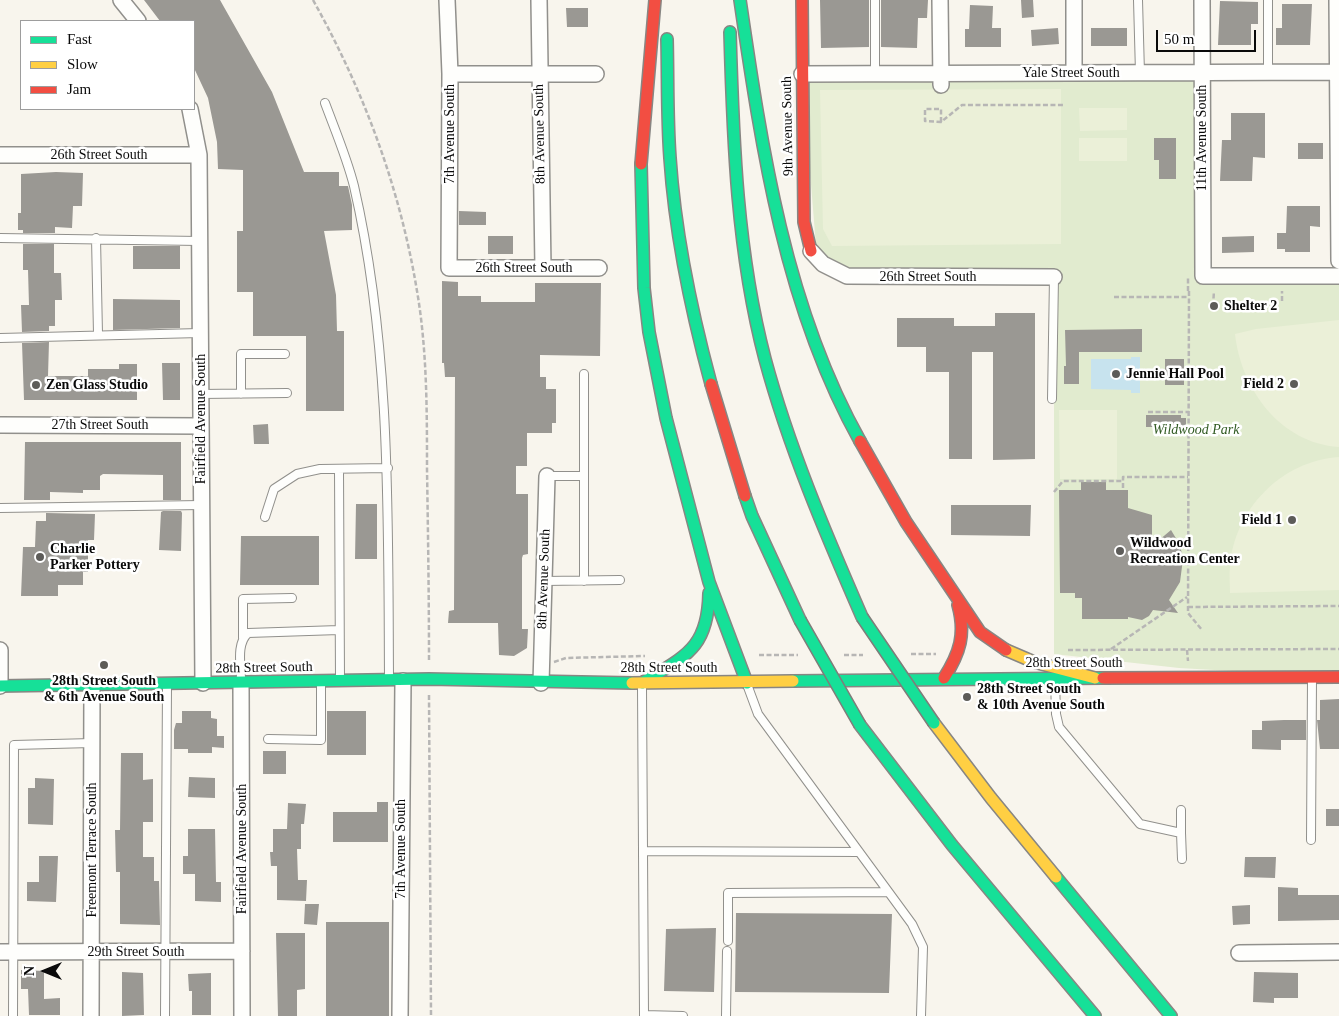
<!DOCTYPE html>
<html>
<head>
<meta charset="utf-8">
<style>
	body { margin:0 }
	#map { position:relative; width:1339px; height:1016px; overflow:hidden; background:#f8f5ed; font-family:"Times New Roman",serif }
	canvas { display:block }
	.legend { position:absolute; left:20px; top:20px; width:175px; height:90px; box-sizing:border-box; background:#fff; border:1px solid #9d9d9d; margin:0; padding:6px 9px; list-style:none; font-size:15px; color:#0a0a0a }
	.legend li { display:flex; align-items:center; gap:10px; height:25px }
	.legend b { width:25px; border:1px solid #9d9d9d }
	.north { position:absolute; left:20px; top:946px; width:50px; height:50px; -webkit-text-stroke:4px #fff; paint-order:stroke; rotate:270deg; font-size:14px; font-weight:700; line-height:20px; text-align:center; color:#0a0a0a }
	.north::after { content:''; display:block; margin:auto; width:18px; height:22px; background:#0a0a0a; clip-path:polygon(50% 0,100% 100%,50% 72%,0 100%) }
	.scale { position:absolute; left:1156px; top:30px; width:100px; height:22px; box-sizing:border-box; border:2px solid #0a0a0a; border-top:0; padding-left:6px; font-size:15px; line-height:18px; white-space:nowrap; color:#0a0a0a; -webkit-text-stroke:4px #fff; paint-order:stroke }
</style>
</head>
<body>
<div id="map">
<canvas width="1339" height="1016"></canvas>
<ul class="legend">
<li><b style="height:6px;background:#16e098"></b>Fast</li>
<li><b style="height:6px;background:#ffcf43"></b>Slow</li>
<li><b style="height:6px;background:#f24e42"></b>Jam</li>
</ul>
<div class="north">N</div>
<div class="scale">50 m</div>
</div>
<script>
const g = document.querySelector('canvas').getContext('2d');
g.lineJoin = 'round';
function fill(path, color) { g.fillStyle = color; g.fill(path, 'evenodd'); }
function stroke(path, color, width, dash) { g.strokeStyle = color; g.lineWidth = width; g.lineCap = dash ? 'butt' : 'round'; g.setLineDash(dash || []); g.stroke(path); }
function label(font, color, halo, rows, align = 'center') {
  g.font = font + ' "Times New Roman",serif'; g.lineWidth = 5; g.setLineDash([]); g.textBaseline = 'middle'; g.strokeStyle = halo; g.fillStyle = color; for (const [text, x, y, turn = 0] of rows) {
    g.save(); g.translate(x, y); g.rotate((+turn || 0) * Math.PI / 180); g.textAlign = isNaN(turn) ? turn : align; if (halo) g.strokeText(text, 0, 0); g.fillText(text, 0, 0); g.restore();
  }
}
fill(new Path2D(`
	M1202,73L1203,276H1339V677L1179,668L1054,654V277L854,276L817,258L802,74Z`), '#e1ebcf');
fill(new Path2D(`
	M1061,89V244L832,246L823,229L820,90Z
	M1079,108H1127V130L1080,131Z
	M1079,138H1127V161H1079Z
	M1339,320V447C1280,443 1241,389 1235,334L1256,329Z
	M1059,410H1117V479H1060Z
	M1339,457V590L1230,593C1230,584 1229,575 1230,566C1235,509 1281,461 1339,457Z`), '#ebf0d8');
fill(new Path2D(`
	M1131,357H1140V393H1131V390L1091,389V359H1131Z`), '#c7e3ee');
fill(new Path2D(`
	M144,0H220L272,92L304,172H339V186H348L352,205V230L324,231L336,295L337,331H344V411H306V336H253V292H237V231H243V170L218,169L217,142L208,98L194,68V21H160Z
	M820,0H869V47L821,48Z
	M881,0H928L927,18H918L917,48L881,47Z
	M1021,0H1033L1034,17L1022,18Z
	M1220,1L1258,2V24H1251V45H1218Z
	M1282,4H1312L1310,45H1276V28H1282Z
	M970,5L993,6L992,28H1001V47H965V29H969Z
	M566,8H588V27H567Z
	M1058,28L1059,44L1032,46L1031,30Z
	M1091,28H1127V46H1091Z
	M1231,113H1265V158L1253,157L1252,181H1220L1222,140H1231Z
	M1154,138H1176V179H1159V160H1154Z
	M1298,143H1323V159H1298Z
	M56,172L83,173L82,206H73L72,228L55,227V233H23V230H18V213H21V174Z
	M1287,206H1320V227L1310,226V252H1285V249H1277V233H1286Z
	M459,211L486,212V225H459Z
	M488,236H513V254H488Z
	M1254,236V252L1222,253V237Z
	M23,244H54V273H61L62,300H55V326H49V331L22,332L21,305H29L28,270H23Z
	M133,246H180V269H133Z
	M442,281L458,282V296H481V302H535V283H601L600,356L540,355V377H546V389H556V423H552V433H527V466H516V494H528V554L523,555L522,558V629H528L527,648L514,656L499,655L498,623H448L449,611L454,610L455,377H445L444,363H442Z
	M113,299L180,300V328L113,330Z
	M995,313H1035V459L993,460V352H972V459H949V372H926V347H897V318H954V326H995Z
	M1142,329V352H1079V384H1064V366H1066L1065,330Z
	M49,342L48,376H88V369H119V364H137V400H24L22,343Z
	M1165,359H1184V385H1165Z
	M162,363H180V400H163Z
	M1146,415H1181V418H1186V430H1181V433H1165V427H1146Z
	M268,424L269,444H254L253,425Z
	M25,442H181V500H163V475L103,474L100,476V490H83V493L50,492V500H24Z
	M1081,482H1106V490H1128V508L1152,515V546L1171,530L1180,545L1183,559L1180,582L1169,600L1178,613L1153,610L1149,616L1142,620L1128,617V619H1082V598H1075V593H1060L1059,490H1081Z
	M356,504H377V559H355Z
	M951,505H1031L1030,536L951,535Z
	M163,511H181L182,513L181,551L159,550L161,512Z
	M46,513L95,514L94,540H88V572H83V585H58V596H21L23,547H35L36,521H46Z
	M241,536H319V585H240Z
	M1339,699V749H1320L1317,720H1320V700Z
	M182,711H211V718L217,719V736H224V748L212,747V753H188V749H174V730L176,723H182Z
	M327,711H366V755H327Z
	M1284,720H1306V740H1281V750L1252,749V730H1262V721Z
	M263,751H286V774H263Z
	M121,753H143V780L153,779V822H143V857H154V881H159L160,925L120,924V872H116L115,830H120Z
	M189,777L215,778V798L188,797Z
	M35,778L54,779L53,825L28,824V788H35Z
	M377,802H388V842H333V812H377Z
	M288,803L306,804L304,824H301V849H297L298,880H307L306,901L277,900V866H271L270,852H273V829H287Z
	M1326,809H1339V826H1326Z
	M188,829H215L216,882H221V902L195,901V874H183V856H188Z
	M39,856H58L56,902L27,901V882H39Z
	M1245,857H1276L1275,878L1244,877Z
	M1278,887L1298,888V895H1339V920L1278,921Z
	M305,904H319L317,925L304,924Z
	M1250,905V924L1233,925L1232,906Z
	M736,913L892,914L889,993L735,992Z
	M326,922H389V1016H326Z
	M716,928L714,992L664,991L666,929Z
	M276,933H305V989L297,990V1016H278Z
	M21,970L44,971V999L60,998V1015H29L28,989H21Z
	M122,972L143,973L144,1015L122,1016Z
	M1254,972L1298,973V998H1274V1003L1253,1002Z
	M211,973V1015H192V991H189L188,974Z`), '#9a9893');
const lane = new Path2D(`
	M875,0V74
	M1138,0L1140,73
	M1268,72V0
	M325,103C335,130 347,158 354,186C391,347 388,514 389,679
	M0,238L199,241
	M96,238L98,334
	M0,338L200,333
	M584,374V476
	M201,394L287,393
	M241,394V354H285
	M1052,399L1054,277
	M339,469L340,680
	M547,476H584V581
	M0,508L201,505
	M265,517L274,489L297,474L320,469L388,468
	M544,581L620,580
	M243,638V599L292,598
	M1055,679L1056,714L1059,727L1140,824L1181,833L1182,859
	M241,680C241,665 236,644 248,633L339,630
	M748,687L758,714L912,924L923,947L921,1016
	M642,688L644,1015L683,1016
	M268,739L321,740V684
	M1181,810V833
	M1311,840L1312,679
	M643,851L859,852
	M728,941V893L888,892
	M13,1016L14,745L92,743
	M165,1016L167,686
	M726,1016L727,951`);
const street = new Path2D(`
	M121,0L138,21
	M447,0L450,74L449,268H599
	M539,0L543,268
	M940,0L941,85
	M1074,0V73
	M1202,0L1203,276H1339
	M1337,0L1339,261
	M450,74H596
	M802,74L1339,72
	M190,109L199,155L203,683
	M0,155H199
	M811,251L823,264L847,276L1054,277
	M0,425L201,426
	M0,650V686
	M241,683L242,1016
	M541,683L547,476
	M0,952L242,951
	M1239,953L1339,952
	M91,1016L92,685
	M400,1016L403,681`);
const fast = new Path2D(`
	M740,0C762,150 785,307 860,441
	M730,32C733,141 737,253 765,359C789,448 825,532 862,617
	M667,39C668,78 667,118 670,158C675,234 691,310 711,384
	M641,164L644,288L649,332L666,418L709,582L747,683
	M745,496L752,516L800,620
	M793,681L1103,678
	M642,683C685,656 708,649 709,593
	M0,686L429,679L632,683
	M860,725L952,845L1095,1016
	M1056,877L1171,1016`);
const slow = new Path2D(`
	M1006,650L1034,662L1095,678
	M632,683L793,681
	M934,723L991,798L1056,877`);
const jam = new Path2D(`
	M802,0L804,222L811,251
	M641,164L655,0
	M711,384L745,496
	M860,441L906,522L980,632L1006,650
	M944,678C960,653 966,634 958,605
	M1103,678L1339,677`);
stroke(lane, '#91908c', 10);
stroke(street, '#91908c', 18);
stroke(fast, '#888683', 14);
stroke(slow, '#888683', 14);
stroke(jam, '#888683', 14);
stroke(new Path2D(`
	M313,0C364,91 400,188 417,291C427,349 427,410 427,469C428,533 429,598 429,662
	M941,122V109H925V121L941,122L962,105H1065
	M1188,291V277
	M1189,291L1188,613L1202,630
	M1114,297H1189
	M1282,301V291
	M1213,306L1214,291
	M1148,412H1189
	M1123,488V477H1188
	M1054,492L1063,481H1123
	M1188,607L1339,606
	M1111,649L1187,597
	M1068,650L1339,649
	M1187,650L1188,661
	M911,654H936
	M759,655H798
	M844,655H863
	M554,662L566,658L645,656
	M429,695L431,1016`), '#b7b6b5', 2.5, [5, 2.5]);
stroke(lane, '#fefefc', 8);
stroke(street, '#fefefc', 15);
stroke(fast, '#16e098', 11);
stroke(slow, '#ffcf43', 11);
stroke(jam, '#f24e42', 11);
const fastBridge = new Path2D(`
	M862,617L934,723
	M800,620L860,725`);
stroke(fastBridge, '#7e7d7a', 14, []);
stroke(fastBridge, '#16e098', 11);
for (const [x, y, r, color] of [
	[1214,306,5,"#5d5c59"],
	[1116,374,5,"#5d5c59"],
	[1294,384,5,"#5d5c59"],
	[36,385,5,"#5d5c59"],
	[1292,520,5,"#5d5c59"],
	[1120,551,5,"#5d5c59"],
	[40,557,5,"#5d5c59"],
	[104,665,5,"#5d5c59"],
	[967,697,5,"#5d5c59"]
]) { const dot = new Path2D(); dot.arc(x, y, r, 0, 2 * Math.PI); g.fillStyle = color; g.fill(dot); stroke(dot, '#fff', 2); }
label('14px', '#0a0a0a', '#fff', [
	["Yale Street South",1071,73],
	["9th Avenue South",788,126,-91],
	["7th Avenue South",450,134,-90],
	["8th Avenue South",540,134,-91],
	["11th Avenue South",1202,138,-90],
	["26th Street South",99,155],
	["26th Street South",524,268],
	["26th Street South",928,277],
	["Fairfield Avenue South",201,419,-90],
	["27th Street South",100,425],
	["8th Avenue South",544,579,-88],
	["28th Street South",1074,663],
	["28th Street South",264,668,-1],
	["28th Street South",669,668],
	["Fairfield Avenue South",242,849,-90],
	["7th Avenue South",401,849,-90],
	["Freemont Terrace South",92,850,-90],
	["29th Street South",136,952]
]);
label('bold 14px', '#0a0a0a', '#fff', [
	["Shelter 2",1224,306],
	["Jennie Hall Pool",1126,374],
	["Field 2",1284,384,"right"],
	["Zen Glass Studio",46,385],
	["Field 1",1282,520,"right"],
	["Wildwood",1130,543],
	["Recreation Center",1130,559],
	["Charlie",50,549],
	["Parker Pottery",50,565],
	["28th Street South",104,681,"center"],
	["& 6th Avenue South",104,697,"center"],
	["28th Street South",977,689],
	["& 10th Avenue South",977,705]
], 'left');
label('italic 14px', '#305a22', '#fff', [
	["Wildwood Park",1196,430]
]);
</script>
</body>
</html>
